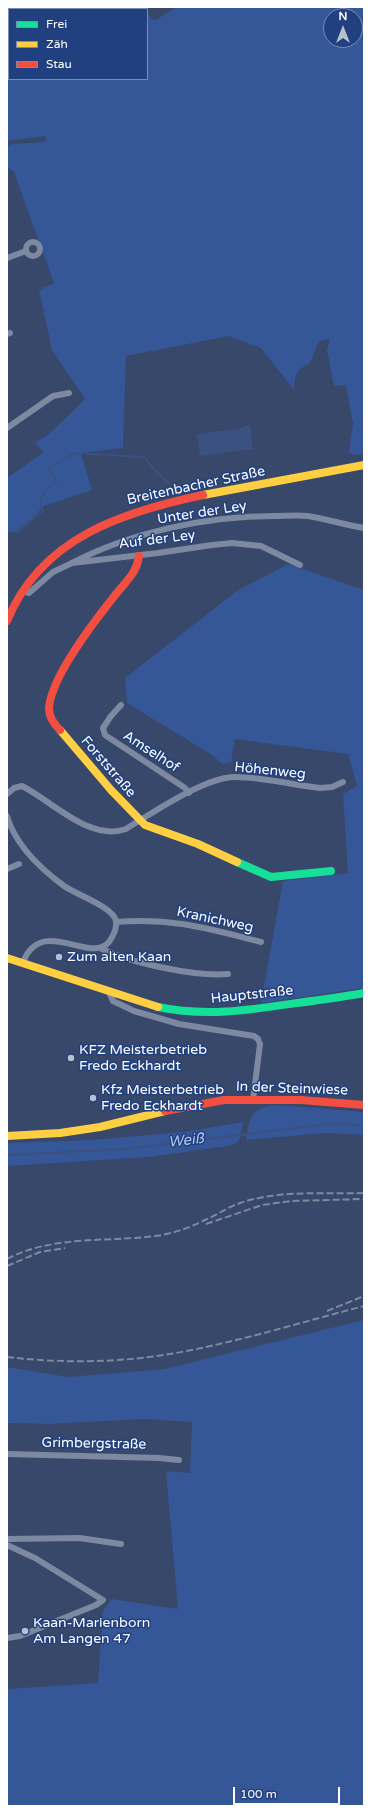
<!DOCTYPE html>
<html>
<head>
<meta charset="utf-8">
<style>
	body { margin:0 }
	#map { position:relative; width:371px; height:1813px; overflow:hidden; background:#37486a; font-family:"Varela Round",sans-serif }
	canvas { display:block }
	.frame { position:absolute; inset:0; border:8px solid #fff; pointer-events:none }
	.legend { position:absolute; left:8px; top:8px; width:140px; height:72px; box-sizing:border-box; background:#214080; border:1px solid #7a8cb3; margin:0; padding:5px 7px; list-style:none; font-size:12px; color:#fff }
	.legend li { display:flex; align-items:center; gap:8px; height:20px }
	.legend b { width:20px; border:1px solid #7a8cb3 }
	.north { position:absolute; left:323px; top:8px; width:40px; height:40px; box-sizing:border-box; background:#214080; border:1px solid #7a8cb3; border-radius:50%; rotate:0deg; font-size:11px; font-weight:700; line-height:16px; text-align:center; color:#fff }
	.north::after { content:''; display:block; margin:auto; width:14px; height:18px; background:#b9bfcb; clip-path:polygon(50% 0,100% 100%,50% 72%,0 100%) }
	.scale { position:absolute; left:233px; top:1787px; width:107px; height:18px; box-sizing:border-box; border:2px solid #fff; border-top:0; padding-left:5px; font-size:12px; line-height:14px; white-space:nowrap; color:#fff; -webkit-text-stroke:3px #214080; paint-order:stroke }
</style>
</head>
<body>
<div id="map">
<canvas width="371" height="1813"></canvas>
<div class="frame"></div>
<ul class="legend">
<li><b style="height:5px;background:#16e098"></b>Frei</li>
<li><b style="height:5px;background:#ffcf43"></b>Zäh</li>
<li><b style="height:5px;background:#f24e42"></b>Stau</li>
</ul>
<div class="north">N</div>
<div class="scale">100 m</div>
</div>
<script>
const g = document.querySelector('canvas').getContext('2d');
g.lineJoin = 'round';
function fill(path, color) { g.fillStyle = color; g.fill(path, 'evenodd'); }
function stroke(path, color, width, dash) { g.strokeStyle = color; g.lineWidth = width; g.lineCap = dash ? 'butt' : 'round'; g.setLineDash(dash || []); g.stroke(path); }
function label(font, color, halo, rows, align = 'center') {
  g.font = font + ' "Varela Round",sans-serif'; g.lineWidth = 3; g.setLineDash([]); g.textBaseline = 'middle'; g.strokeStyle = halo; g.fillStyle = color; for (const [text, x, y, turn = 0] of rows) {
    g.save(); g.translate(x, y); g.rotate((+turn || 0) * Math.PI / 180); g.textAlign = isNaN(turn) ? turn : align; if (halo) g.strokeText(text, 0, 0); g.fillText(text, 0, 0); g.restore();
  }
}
fill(new Path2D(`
	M7,7H126L125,9H9V79H147V13L154,21L177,7H364V454L354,455L349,452L353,423L346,385L334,386L327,350L330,339L319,341L310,363C296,370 295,375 294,390L261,348L229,336L126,356L123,448L81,453L92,490L44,506L18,533L7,531V478L44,452L35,443L49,434L85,399L52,350L39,290L54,283L14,172L7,166V147L12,144L45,142L46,136L7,141ZM331,16H355V40H331Z
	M288,564L364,590V988L261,1003L283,881L348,873L343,794L357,786L348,754L235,739L231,762L223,764L212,755L127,703L125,678L237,591Z
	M277,1105L364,1112V1135L325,1133L246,1140C250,1115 251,1108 277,1105Z
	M243,1122L239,1142L228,1146L149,1157L7,1166V1143L90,1140L184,1132Z
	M364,1320V1806H7V1689L98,1683L103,1611L112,1599L178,1609L166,1471L190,1473L192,1422L144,1419L49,1424L7,1423V1367L68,1377L165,1369Z`), '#355697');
fill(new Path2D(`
	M250,425L253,449L200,456L197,434L244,428V426Z`), '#3b5280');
stroke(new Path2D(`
	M7,531L15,532L43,511L40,500L46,490L57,481L48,468L74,453L144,457L151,466L168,483
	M7,1155L126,1149L336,1123L364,1126`), '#3b5280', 2);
stroke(new Path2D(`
	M26 249a7 7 0 1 1 14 0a7 7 0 1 1-14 0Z
	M7,258L26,251
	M7,334L10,333
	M7,428L53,396L69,393
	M72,563C131,532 208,516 274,516C285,516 297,515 308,516C327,519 345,525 364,528
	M22,591L29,593L53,572L72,563L158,553L212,545L232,543L261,546L300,565
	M121,705L111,716L103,728L105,735L185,788L189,793
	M7,794L14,788L22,786C52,801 90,842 126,829C152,813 205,777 235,777C262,777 293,785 320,788L332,787L343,782
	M7,816C15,844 41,869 64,886C77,895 113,907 116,921C117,927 114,934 111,939C94,969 43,913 23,962
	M7,869L19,864
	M116,922C170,917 210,929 261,942
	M100,948C130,963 196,977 228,974
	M109,992L113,1001L134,1011L179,1024L254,1036L258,1039L260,1044L253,1100
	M7,1454L159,1458L179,1460
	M7,1539L79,1538L121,1544
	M7,1545L35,1558L103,1600L96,1605L20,1636L7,1638`), '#7c89a0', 6);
stroke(new Path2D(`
	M237,862L271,877L331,871
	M158,1007C205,1017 250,1010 297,1003C320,1000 342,997 364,993`), '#16e098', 8);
stroke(new Path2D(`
	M203,495L364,465
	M60,730L111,790L145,825L198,844L237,862
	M7,958L158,1007
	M7,1136L60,1133L100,1127L165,1111`), '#ffcf43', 8);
stroke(new Path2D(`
	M7,621C41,538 122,512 203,495
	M60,730C55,725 49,717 49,709C50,678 96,619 116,594C126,581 137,573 139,556
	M165,1111L224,1100H301L364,1105`), '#f24e42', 8);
stroke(new Path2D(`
	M206,1224L262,1205L291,1201L364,1199
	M7,1259C55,1234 110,1243 162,1235C177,1232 191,1227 205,1220C217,1215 228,1207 240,1203C279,1190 323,1194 364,1193
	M7,1266L40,1252L65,1248
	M327,1311L364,1296
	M7,1332H8
	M7,1357C59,1363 112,1363 164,1355C232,1344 298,1323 364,1306`), '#7e89a0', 2, [7, 3]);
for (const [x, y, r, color] of [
	[59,957,4,"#b9bfcb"],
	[71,1058,4,"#b9bfcb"],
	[93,1098,4,"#b9bfcb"],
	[25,1631,4,"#b9bfcb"]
]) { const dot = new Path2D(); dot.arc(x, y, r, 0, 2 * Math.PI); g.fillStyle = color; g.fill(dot); stroke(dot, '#214080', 1.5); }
label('14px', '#fff', '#214080', [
	["Breitenbacher Straße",196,486,-12],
	["Unter der Ley",202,513,-9],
	["Auf der Ley",157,540,-7],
	["Amselhof",151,752,33],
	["Forststraße",108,767,49],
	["Höhenweg",270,771,6],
	["Kranichweg",215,920,12],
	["Hauptstraße",252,995,-6],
	["In der Steinwiese",292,1089,2],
	["Grimbergstraße",94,1444,1]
]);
label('14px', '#fff', '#214080', [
	["Zum alten Kaan",67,957],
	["KFZ Meisterbetrieb",79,1050],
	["Fredo Eckhardt",79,1066],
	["Kfz Meisterbetrieb",101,1090],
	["Fredo Eckhardt",101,1106],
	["Kaan-Marienborn",33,1623],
	["Am Langen 47",33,1639]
], 'left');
label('italic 15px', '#b2c7ef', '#214080', [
	["Weiß",186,1141,-7]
]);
</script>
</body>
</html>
